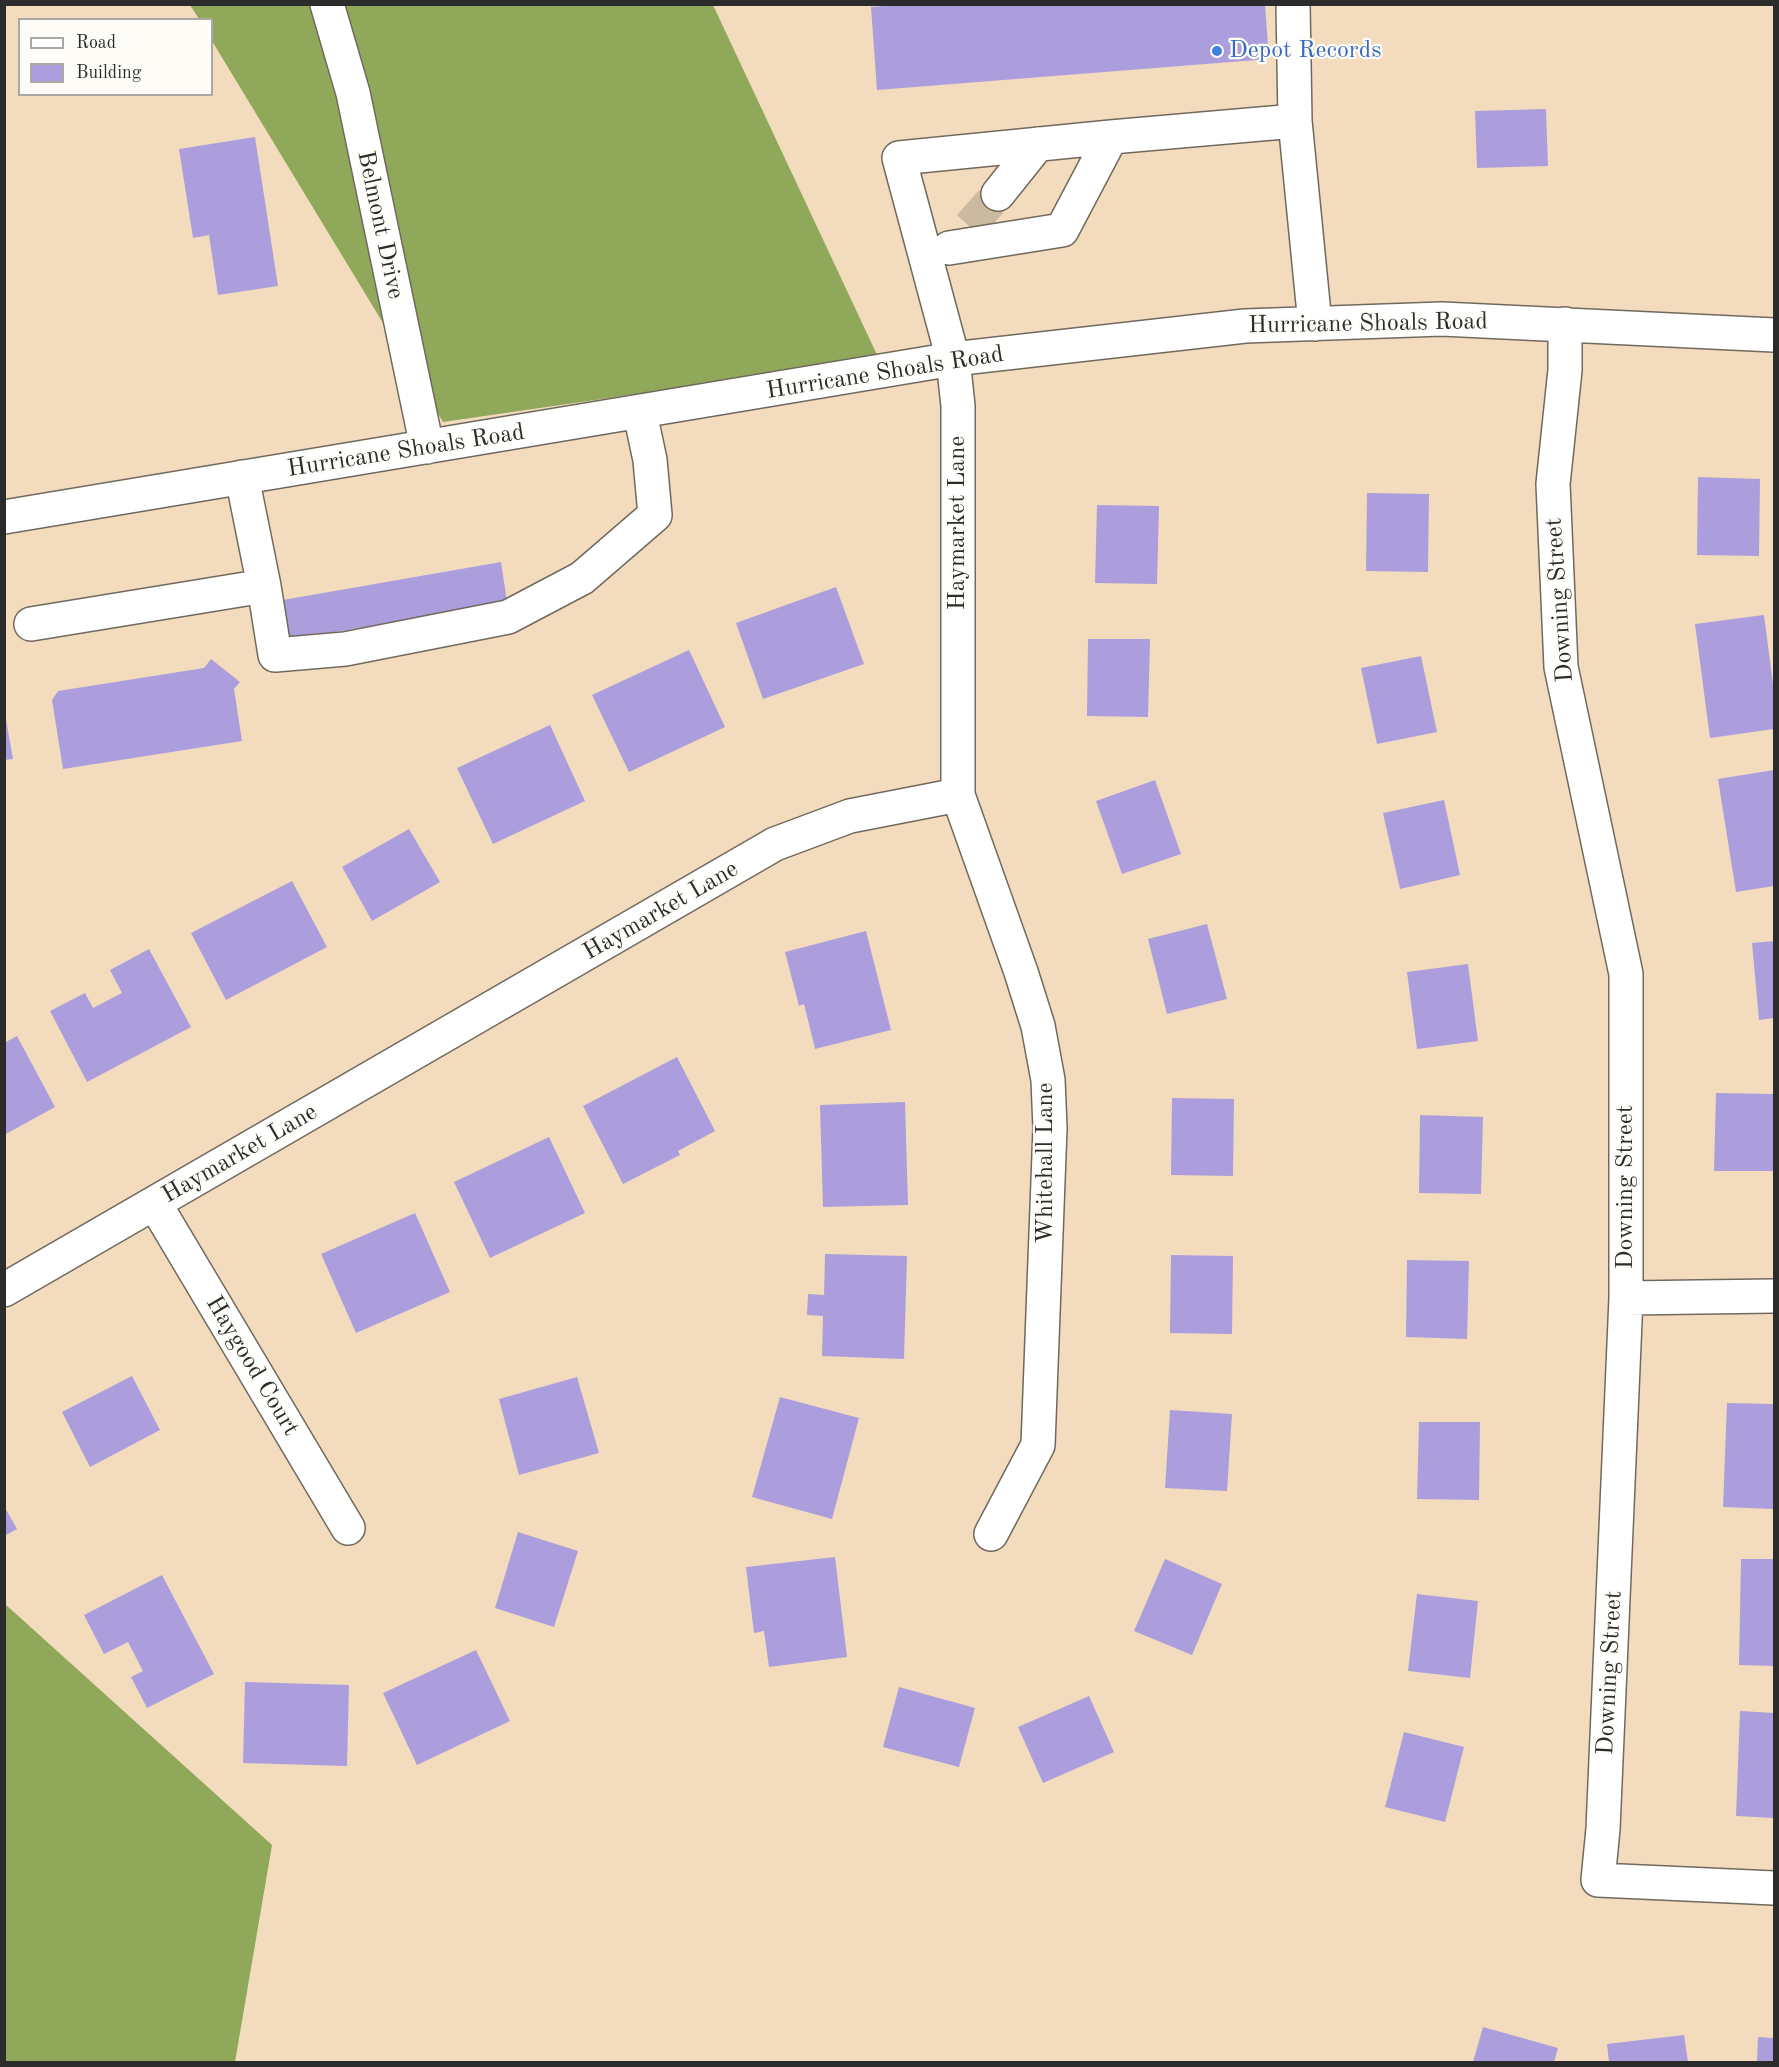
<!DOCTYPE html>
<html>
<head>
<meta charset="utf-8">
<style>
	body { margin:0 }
	#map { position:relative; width:1779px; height:2067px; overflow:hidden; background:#f3dcbd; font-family:"Old Standard TT",serif }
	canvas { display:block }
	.frame { position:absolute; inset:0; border:6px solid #2b2b2b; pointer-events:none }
	.legend { position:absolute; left:18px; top:18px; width:195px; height:78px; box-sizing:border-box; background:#fdfcf7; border:2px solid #a9a8a5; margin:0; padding:8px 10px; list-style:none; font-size:18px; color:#2b2b2b }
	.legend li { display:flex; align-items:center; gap:12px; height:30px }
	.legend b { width:30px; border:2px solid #a9a8a5 }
</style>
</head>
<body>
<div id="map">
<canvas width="1779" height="2067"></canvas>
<div class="frame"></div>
<ul class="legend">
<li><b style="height:8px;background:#fff"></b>Road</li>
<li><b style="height:16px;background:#ac9edd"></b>Building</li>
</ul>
</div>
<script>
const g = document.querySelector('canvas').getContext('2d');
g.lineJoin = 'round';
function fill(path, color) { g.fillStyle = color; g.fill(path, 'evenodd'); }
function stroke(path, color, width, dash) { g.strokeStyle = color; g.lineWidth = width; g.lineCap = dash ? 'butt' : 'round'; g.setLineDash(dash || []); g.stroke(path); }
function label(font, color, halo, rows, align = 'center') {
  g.font = font + ' "Old Standard TT",serif'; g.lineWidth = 4.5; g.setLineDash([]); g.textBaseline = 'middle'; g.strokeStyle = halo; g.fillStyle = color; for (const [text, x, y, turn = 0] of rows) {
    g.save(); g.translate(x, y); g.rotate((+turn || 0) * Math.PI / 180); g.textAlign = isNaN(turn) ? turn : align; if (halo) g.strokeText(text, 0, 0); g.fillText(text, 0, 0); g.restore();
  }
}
fill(new Path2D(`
	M190,5H713L879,359L443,422L212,41V20L199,19Z
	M5,1604L272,1845L235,2062H5Z`), '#8fa85a');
fill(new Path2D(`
	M908,4H1265L1269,59L877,90L871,7Z
	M1546,109L1548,166L1477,168L1475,111Z
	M255,137L278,286L218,295L209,235L193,238L179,149Z
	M1698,477L1760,479L1759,556L1697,555Z
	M1367,493L1429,494L1428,572L1366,571Z
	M1097,505L1159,506L1157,584L1095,583Z
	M501,562L507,602L284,641L277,601Z
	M836,587L864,664L763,699L736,623Z
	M1764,615L1773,684L1774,683V729L1710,738L1695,624Z
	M1088,639H1150L1148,717L1087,716Z
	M689,650L725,727L629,772L592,695Z
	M1421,656L1437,732L1377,744L1361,668Z
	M211,659L240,682L234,689L242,741L63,769L52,700L58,691L204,668Z
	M4,708L13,759L4,760Z
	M550,725L585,801L493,844L457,768Z
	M1774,770V886L1736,892L1718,779Z
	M1155,780L1181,854L1122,874L1096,801Z
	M1444,800L1460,875L1400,889L1383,813Z
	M409,829L440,882L372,921L342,867Z
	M292,881L327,947L226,1000L191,933Z
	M1207,924L1227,999L1167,1014L1148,939Z
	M866,931L891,1030L815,1049L804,1004L799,1006L785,952Z
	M1774,941V1018L1759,1020L1752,943Z
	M149,949L191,1027L87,1082L50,1011L85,993L93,1008L122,993L110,970Z
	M1468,964L1478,1041L1417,1049L1407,972Z
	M17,1036L55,1107L4,1135V1043Z
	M677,1057L715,1131L678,1151L680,1155L623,1184L583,1106Z
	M1716,1093L1774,1094V1171H1714Z
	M1172,1098L1234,1099L1233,1176L1171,1175Z
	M905,1102L908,1205L823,1207L820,1105Z
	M1420,1115L1483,1117L1481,1194L1419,1193Z
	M549,1137L585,1213L490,1258L454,1182Z
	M415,1213L450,1292L356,1333L321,1254Z
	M825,1254L907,1256L904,1359L822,1356L823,1316L807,1315L808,1294L824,1295Z
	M1171,1255L1233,1256L1232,1334L1170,1333Z
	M1407,1260L1469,1261L1467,1339L1406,1337Z
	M132,1376L160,1430L90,1467L62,1412Z
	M577,1377L599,1453L519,1475L499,1399Z
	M780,1397L859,1418L832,1519L752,1497Z
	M1727,1403L1774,1404V1509L1723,1507Z
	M1170,1410L1232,1414L1227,1491L1165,1488Z
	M1419,1422H1480L1479,1500L1417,1499Z
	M4,1506L17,1529L4,1536Z
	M518,1532L578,1551L554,1627L495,1608Z
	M835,1557L847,1657L769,1667L764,1631L754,1633L746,1567Z
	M1165,1559L1222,1584L1192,1655L1134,1631Z
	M1741,1559H1774V1666L1739,1665Z
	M162,1575L214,1674L147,1708L131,1677L143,1671L128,1642L104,1654L84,1615Z
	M1417,1594L1478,1601L1470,1678L1408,1671Z
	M476,1650L510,1721L417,1765L383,1693Z
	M245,1682L349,1685L347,1766L243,1763Z
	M899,1687L975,1708L959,1767L883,1747Z
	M1089,1696L1114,1752L1043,1783L1018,1727Z
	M1740,1711L1774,1713V1818L1736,1816Z
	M1404,1732L1464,1747L1445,1822L1385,1807Z
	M1483,2027L1558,2048L1554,2062H1473Z
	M1684,2035L1688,2062H1609L1607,2044Z
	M1758,2037L1774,2038V2062H1757Z`), '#ac9edd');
stroke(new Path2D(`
	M969,226L998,194`), '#cbb9a0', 33, [33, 16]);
const minor = new Path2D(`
	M327,4L353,93L427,447
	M1293,4L1295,121
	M998,194L1038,144
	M949,248L1062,230L1111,137
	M1565,324V370L1553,484L1561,667L1626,974V1298L1603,1829L1598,1880L1774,1888
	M4,517L953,359L1245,326L1442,319L1774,335
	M264,586L275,655L345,649L508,617L582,578L655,515L650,460L640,413
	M31,624L264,586L242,477
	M155,1204L348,1528
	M4,1290L775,844L850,816L958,795
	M1626,1298L1774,1296
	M991,1534L1038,1445L1050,1128L1048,1080L1038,1026L1021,972L958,795V406L953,359L899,158L1111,137L1295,121L1315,324`);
stroke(minor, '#71695e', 36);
stroke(minor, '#fff', 33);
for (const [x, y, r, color] of [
	[1217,51,6,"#3f7fe0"]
]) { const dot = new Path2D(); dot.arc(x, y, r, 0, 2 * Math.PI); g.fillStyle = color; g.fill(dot); stroke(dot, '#fdfcf7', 2); }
label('24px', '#366cbe', '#fdfcf7', [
	["Depot Records",1229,51]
], 'left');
label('24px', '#2b2b2b', '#fdfcf7', [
	["Belmont Drive",380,225,78],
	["Hurricane Shoals Road",1368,324,-1],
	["Hurricane Shoals Road",885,373,-9],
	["Hurricane Shoals Road",406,451,-9],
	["Haymarket Lane",958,523,-90],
	["Downing Street",1560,600,-94],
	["Haymarket Lane",661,911,-30],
	["Haymarket Lane",240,1154,-30],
	["Whitehall Lane",1046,1163,-90],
	["Downing Street",1626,1187,-90],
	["Haygood Court",252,1366,59],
	["Downing Street",1610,1673,-87]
]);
</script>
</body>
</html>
